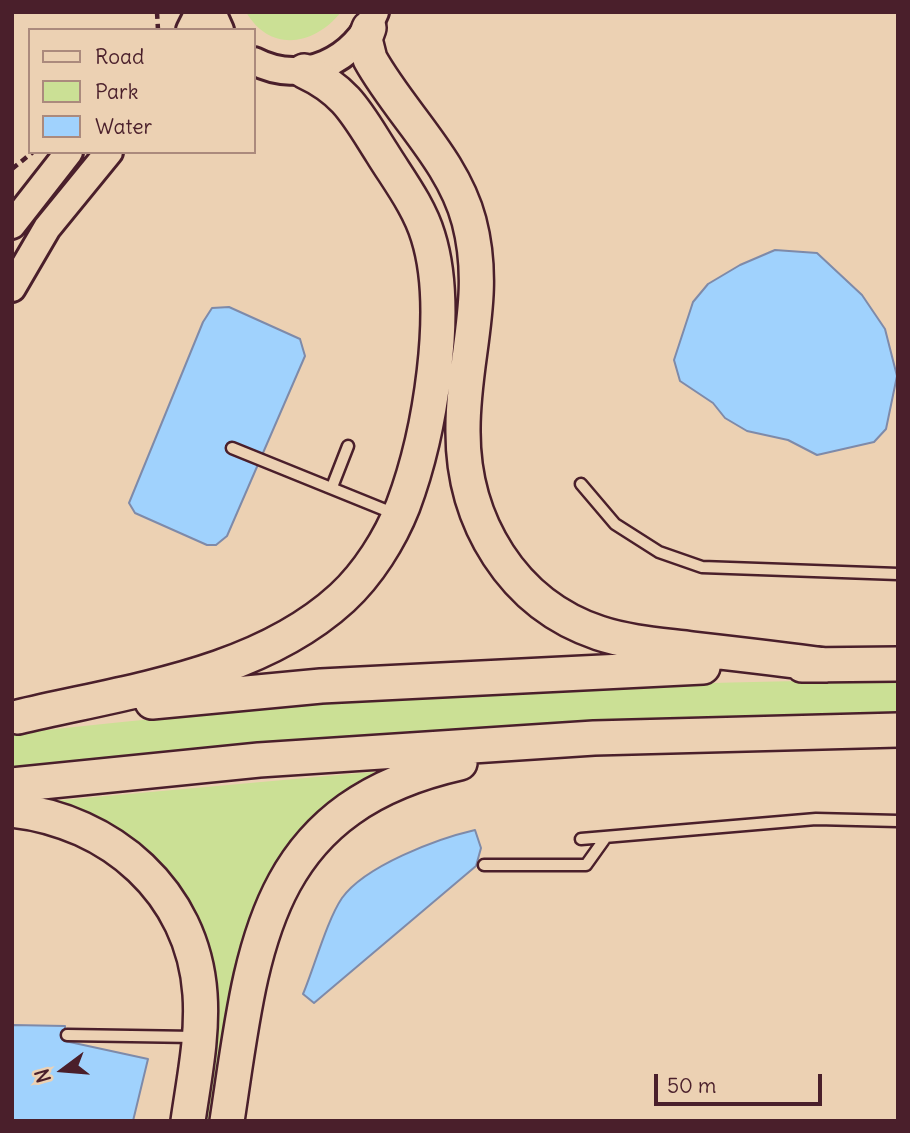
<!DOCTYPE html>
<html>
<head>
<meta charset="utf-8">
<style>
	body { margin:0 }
	#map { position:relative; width:910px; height:1133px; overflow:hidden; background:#ecd1b3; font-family:Delius,sans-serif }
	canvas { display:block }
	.frame { position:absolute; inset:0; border:14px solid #4a1f2b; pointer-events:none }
	.legend { position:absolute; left:28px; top:28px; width:228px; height:126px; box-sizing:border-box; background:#ecd1b3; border:2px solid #ab8a7d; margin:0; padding:9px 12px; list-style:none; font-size:21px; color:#4a1f2b }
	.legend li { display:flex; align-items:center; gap:14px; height:35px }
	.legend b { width:35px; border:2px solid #ab8a7d }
	.north { position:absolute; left:28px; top:1035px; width:70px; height:70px; -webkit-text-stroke:5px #ecd1b3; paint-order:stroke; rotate:254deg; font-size:19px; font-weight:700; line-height:28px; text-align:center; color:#4a1f2b }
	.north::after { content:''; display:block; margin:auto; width:24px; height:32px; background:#4a1f2b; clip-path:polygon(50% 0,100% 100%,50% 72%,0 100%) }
	.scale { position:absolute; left:654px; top:1074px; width:168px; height:32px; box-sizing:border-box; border:4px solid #4a1f2b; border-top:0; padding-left:9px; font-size:21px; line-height:24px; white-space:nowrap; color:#4a1f2b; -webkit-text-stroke:5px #ecd1b3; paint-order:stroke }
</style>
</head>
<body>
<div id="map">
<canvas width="910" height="1133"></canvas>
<div class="frame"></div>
<ul class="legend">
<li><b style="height:9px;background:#ecd1b3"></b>Road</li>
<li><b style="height:19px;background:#cbe095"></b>Park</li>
<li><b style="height:19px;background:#a0d2fd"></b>Water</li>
</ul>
<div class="north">N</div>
<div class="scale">50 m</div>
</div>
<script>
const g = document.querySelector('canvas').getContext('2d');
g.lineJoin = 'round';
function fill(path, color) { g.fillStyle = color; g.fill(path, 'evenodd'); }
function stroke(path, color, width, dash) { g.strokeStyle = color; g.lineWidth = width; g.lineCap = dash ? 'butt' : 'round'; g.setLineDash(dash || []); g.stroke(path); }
fill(new Path2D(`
	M246,12H341C314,46 270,53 246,12Z
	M898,680V714L468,729L12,770V734C306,700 602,681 898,680Z
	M394,770C371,783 345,794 324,810C235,876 230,1019 212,1121H199V932L51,801Z`), '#cbe095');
const water = new Path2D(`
	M775,250L817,253L862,295L885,329L897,376L886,429L874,442L817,455L788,440L747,431L725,418L713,403L680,381L674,360L693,302L708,284L740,265Z
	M229,307L300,339L305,356L227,536L216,545H207L135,513L129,503L203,322L212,308Z
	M475,830L481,848L476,866L314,1003L303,994C314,968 327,920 342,898C365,866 436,839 475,830Z
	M13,1025L65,1026V1041L148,1059L133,1121H12Z`);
fill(water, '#a0d2fd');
stroke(water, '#7e8aa9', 2);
const service = new Path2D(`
	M232,448L395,514
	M581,484L615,524L659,552L702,567L898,574
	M332,487L348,446
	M581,839L816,819L898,821
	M484,865H586L606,837
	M67,1035L195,1037`);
const secondary = new Path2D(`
	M212,12L220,30
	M190,30L199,12
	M254,61C302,86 356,61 375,12
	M12,225L69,152
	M12,288L47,228L109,152`);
const motorway = new Path2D(`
	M369,28L365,39L370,59C400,113 453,160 469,221C489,297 462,359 463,432C463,521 512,604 599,633C629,643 662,645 693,649C737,654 781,659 825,665
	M802,665L898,664
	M152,702L321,686L703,667
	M18,717C127,691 257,676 342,598C368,574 390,539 403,506C430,434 451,309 428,236C419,206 398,179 382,153C357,114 347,91 304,71
	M12,785L259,760L594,738L898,730
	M12,810C111,821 193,892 200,994C203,1036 194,1079 188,1121
	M227,1121C253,950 260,808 460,763`);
stroke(service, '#4a1f2b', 15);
stroke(secondary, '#4a1f2b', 32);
stroke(motorway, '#4a1f2b', 38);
stroke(new Path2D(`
	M157,12L158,30
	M12,169L33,152`), '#4a1f2b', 4.5, [7, 5]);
stroke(service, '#ecd1b3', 10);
stroke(secondary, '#ecd1b3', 26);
stroke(motorway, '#ecd1b3', 33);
</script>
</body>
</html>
